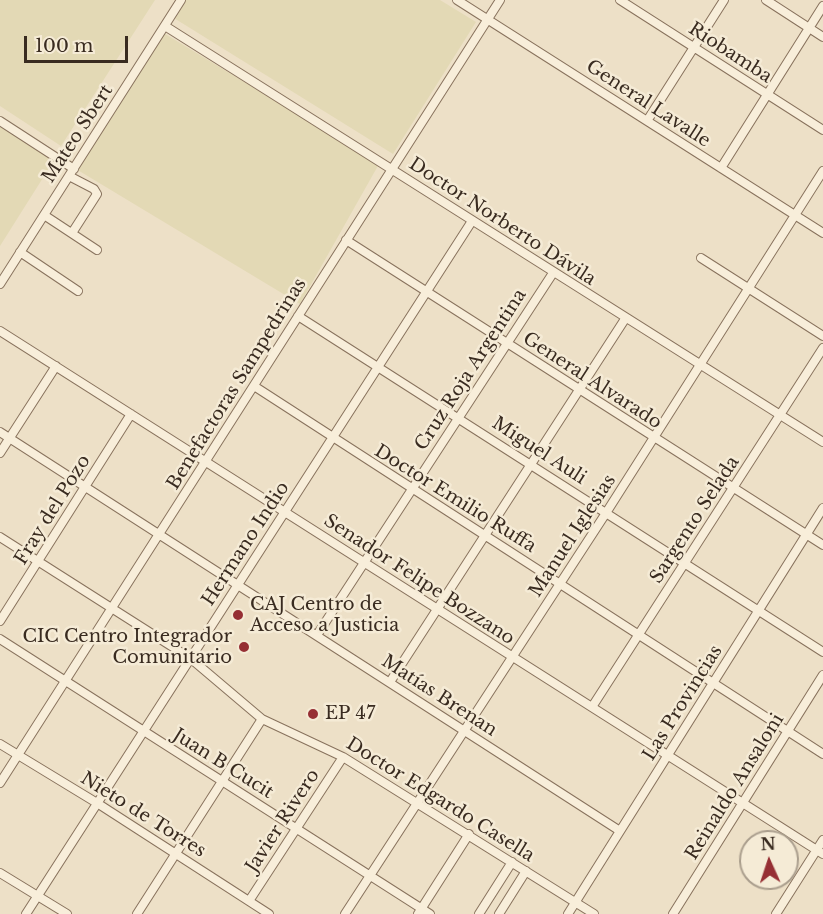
<!DOCTYPE html>
<html>
<head>
<meta charset="utf-8">
<style>
	body { margin:0 }
	#map { position:relative; width:823px; height:914px; overflow:hidden; background:#ede0c7; font-family:"Libre Baskerville",serif }
	canvas { display:block }
	.north { position:absolute; left:739px; top:830px; width:60px; height:60px; box-sizing:border-box; background:#f5ebd6; border:2px solid #aa9e8d; border-radius:50%; rotate:357deg; font-size:16px; font-weight:700; line-height:24px; text-align:center; color:#392b20 }
	.north::after { content:''; display:block; margin:auto; width:21px; height:27px; background:#962f34; clip-path:polygon(50% 0,100% 100%,50% 72%,0 100%) }
	.scale { position:absolute; left:24px; top:36px; width:104px; height:27px; box-sizing:border-box; border:3px solid #392b20; border-top:0; padding-left:8px; font-size:18px; line-height:21px; white-space:nowrap; color:#392b20; -webkit-text-stroke:4px #f5ebd6; paint-order:stroke }
</style>
</head>
<body>
<div id="map">
<canvas width="823" height="914"></canvas>
<div class="north">N</div>
<div class="scale">100 m</div>
</div>
<script>
const g = document.querySelector('canvas').getContext('2d');
g.lineJoin = 'round';
function fill(path, color) { g.fillStyle = color; g.fill(path, 'evenodd'); }
function stroke(path, color, width, dash) { g.strokeStyle = color; g.lineWidth = width; g.lineCap = dash ? 'butt' : 'round'; g.setLineDash(dash || []); g.stroke(path); }
function label(font, color, halo, rows, align = 'center') {
  g.font = font + ' "Libre Baskerville",serif'; g.lineWidth = 5; g.setLineDash([]); g.textBaseline = 'middle'; g.strokeStyle = halo; g.fillStyle = color; for (const [text, x, y, turn = 0] of rows) {
    g.save(); g.translate(x, y); g.rotate((+turn || 0) * Math.PI / 180); g.textAlign = isNaN(turn) ? turn : align; if (halo) g.strokeText(text, 0, 0); g.fillText(text, 0, 0); g.restore();
  }
}
fill(new Path2D(`
	M0,0H155L61,146L0,106Z
	M180,0H440L476,22L393,154L169,15Z
	M162,32L379,164L300,304L76,169Z
	M0,118L58,154L0,246Z`), '#e3d9b5');
const street = new Path2D(`
	M457,0L823,233
	M620,0L823,130
	M766,0L823,37
	M165,26L823,442
	M0,121L74,169
	M647,121L724,0
	M721,168L823,6
	M69,176L94,189L97,194L72,233
	M44,215L97,250
	M346,240L823,545
	M20,252L78,291
	M701,258L823,336
	M0,284L181,0
	M298,316L823,652
	M0,331L823,854
	M254,386L823,754
	M0,432L620,831
	M0,453L56,366
	M0,537L190,658L262,719L343,757L594,914
	M0,621L131,414
	M317,635L553,273
	M0,639L430,914
	M390,682L625,319
	M592,707L823,348
	M0,744L97,803L269,914
	M0,783L500,0
	M0,873L67,914
	M249,901L343,757
	M26,914L472,221
	M137,914L262,719
	M345,914L606,513L823,171
	M418,914L469,834
	M479,914L512,862
	M499,914L526,871
	M568,914L823,508
	M673,914L823,675
	M776,914L823,840`);
stroke(street, '#88725d', 10);
stroke(street, '#f8eeda', 8);
for (const [x, y, r, color] of [
	[238,615,6,"#962f34"],
	[244,647,6,"#962f34"],
	[313,714,6,"#962f34"]
]) { const dot = new Path2D(); dot.arc(x, y, r, 0, 2 * Math.PI); g.fillStyle = color; g.fill(dot); stroke(dot, '#f5ebd6', 2); }
label('18px', '#392b20', '#f5ebd6', [
	["Riobamba",730,53,33],
	["General Lavalle",648,104,33],
	["Mateo Sbert",78,134,-57],
	["Doctor Norberto Dávila",502,222,33],
	["Cruz Roja Argentina",471,370,-57],
	["General Alvarado",592,381,33],
	["Benefactoras Sampedrinas",237,384,-58],
	["Miguel Auli",539,451,33],
	["Doctor Emilio Ruffa",455,499,32],
	["Fray del Pozo",53,510,-58],
	["Sargento Selada",695,520,-57],
	["Manuel Iglesias",573,536,-57],
	["Hermano Indio",246,544,-57],
	["Senador Felipe Bozzano",419,580,33],
	["Matías Brenan",439,696,33],
	["Las Provincias",683,703,-58],
	["Juan B Cucit",223,764,32],
	["Reinaldo Ansaloni",735,787,-58],
	["Doctor Edgardo Casella",440,800,32],
	["Nieto de Torres",143,815,32],
	["Javier Rivero",283,821,-57]
]);
label('18px', '#392b20', '#f5ebd6', [
	["CAJ Centro de",250,605],
	["Acceso a Justicia",250,626],
	["CIC Centro Integrador",232,637,"right"],
	["Comunitario",232,658,"right"],
	["EP 47",325,714]
], 'left');
</script>
</body>
</html>
